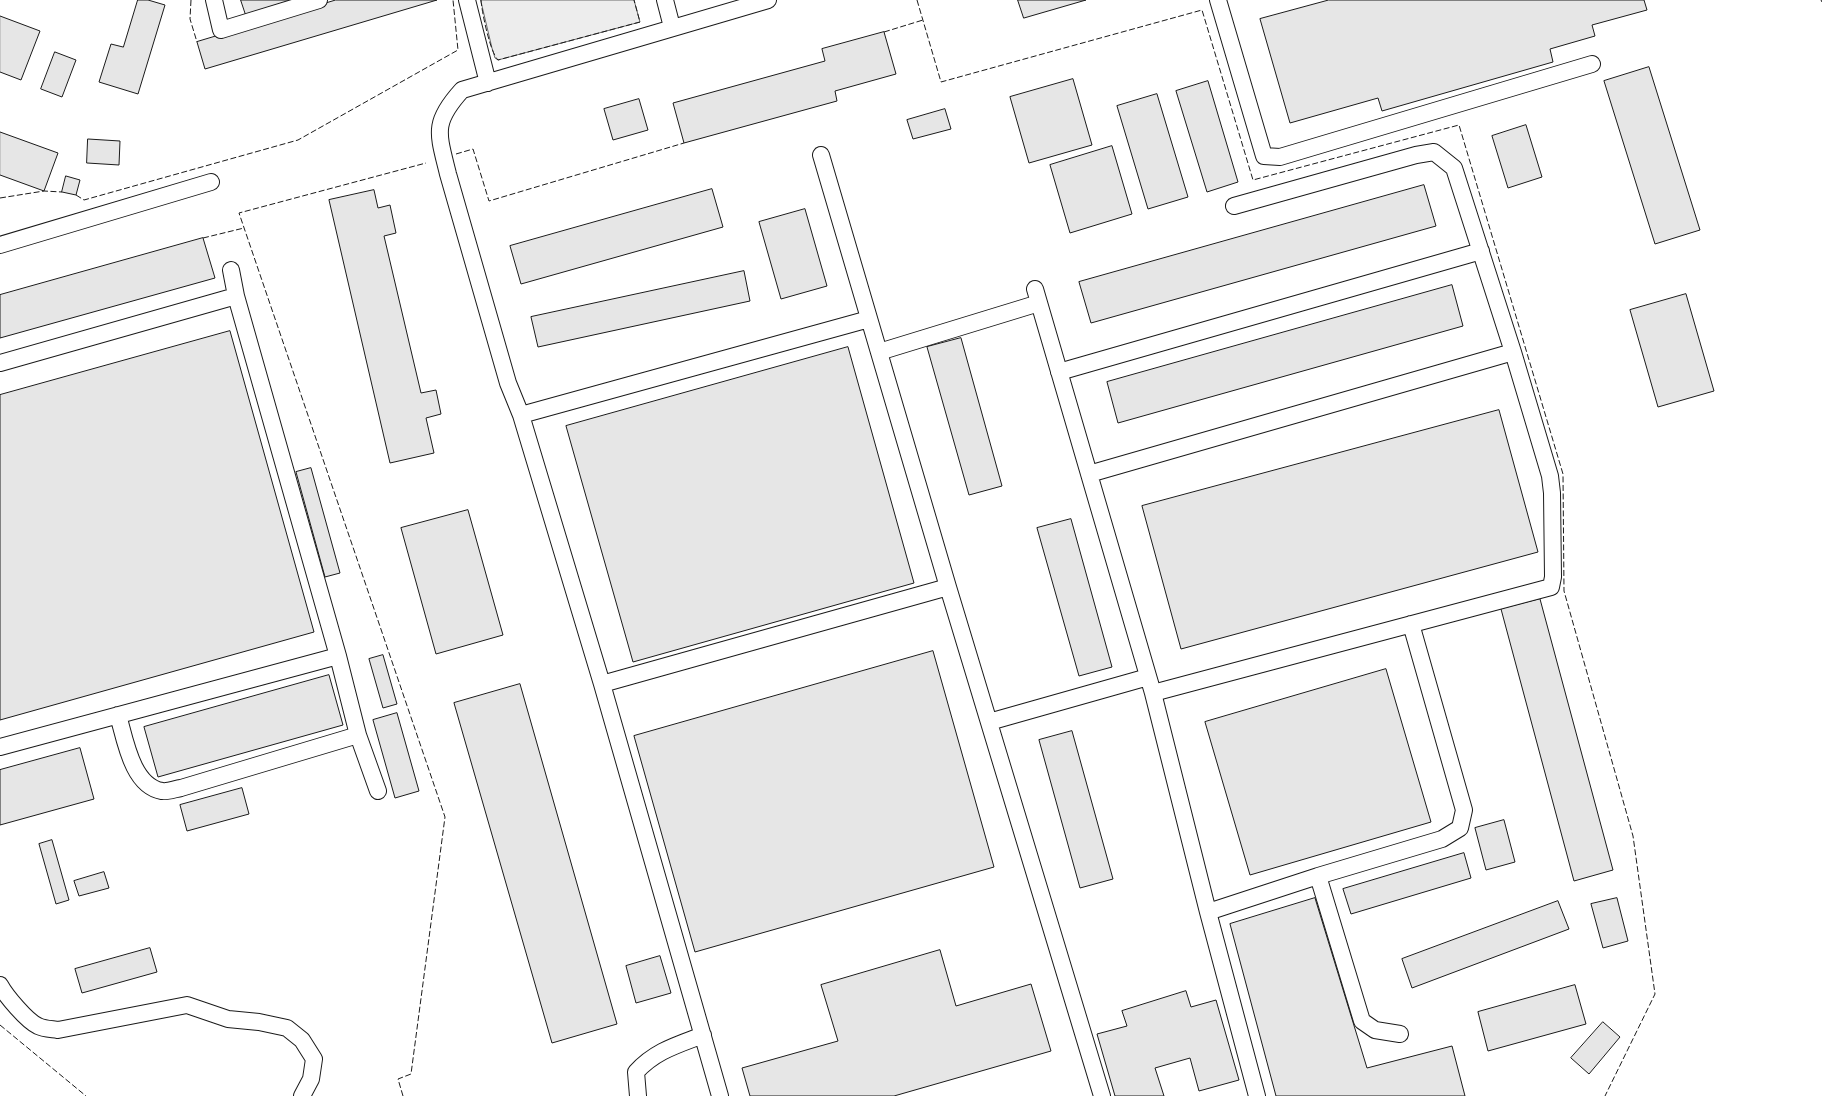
<!DOCTYPE html>
<html>
<head>
<meta charset="utf-8">
<style>
	body { margin:0 }
	canvas { display:block; background:#fff }
</style>
</head>
<body>
<canvas width="1822" height="1096"></canvas>
<script>
const g = document.querySelector('canvas').getContext('2d');
g.lineJoin = 'round';
function fill(path, color) { g.fillStyle = color; g.fill(path, 'evenodd'); }
function stroke(path, color, width, dash) { g.strokeStyle = color; g.lineWidth = width; g.lineCap = dash ? 'butt' : 'round'; g.setLineDash(dash || []); g.stroke(path); }
const parking = new Path2D(`
	M481,0H634L640,22L498,60L495,58L492,48Z`);
fill(parking, '#ededed');
stroke(parking, '#6a6a6a', 1);
const building = new Path2D(`
	M138,0H148L165,5L138,94L99,82L111,44L123,47Z
	M241,0H294L246,15Z
	M336,0H437L205,69L197,42Z
	M1018,0H1086L1024,18Z
	M1329,0H1644L1647,10L1592,25L1595,36L1550,49L1553,62L1382,111L1378,98L1290,123L1260,19Z
	M0,16L40,31L21,80L0,72Z
	M884,32L896,74L835,91L837,101L684,143L673,103L825,61L822,49Z
	M55,52L76,60L62,97L41,89Z
	M1649,67L1700,230L1655,244L1604,81Z
	M1073,79L1092,145L1029,163L1010,97Z
	M1208,81L1238,182L1207,192L1176,91Z
	M1157,94L1188,197L1148,209L1117,106Z
	M639,99L648,130L613,140L604,109Z
	M945,109L951,129L913,139L907,120Z
	M1526,125L1542,177L1508,188L1492,136Z
	M0,132L58,153L44,191L0,175Z
	M88,139L120,141L119,165L87,163Z
	M1112,146L1132,214L1070,233L1050,165Z
	M66,176L80,180L76,195L62,192Z
	M1424,185L1436,226L1091,323L1079,282Z
	M712,189L723,227L521,284L510,246Z
	M374,190L378,208L390,205L396,233L384,236L421,393L436,390L441,414L426,418L434,453L390,463L329,200Z
	M805,209L827,286L781,299L759,222Z
	M203,238L215,278L0,338V295Z
	M744,271L750,301L538,347L531,317Z
	M1452,285L1463,326L1118,423L1107,382Z
	M1686,294L1714,391L1658,407L1630,310Z
	M230,331L314,632L0,720V395Z
	M961,338L1002,486L969,495L927,347Z
	M848,347L914,583L633,662L566,426Z
	M1499,410L1538,552L1181,649L1142,506Z
	M311,468L340,573L325,577L296,472Z
	M468,510L503,635L436,654L401,528Z
	M1071,519L1112,667L1079,676L1037,528Z
	M1540,599L1613,870L1574,881L1501,609Z
	M933,651L994,867L695,952L634,736Z
	M383,655L397,704L383,708L369,659Z
	M1386,669L1431,822L1250,875L1205,722Z
	M329,675L343,725L158,777L144,727Z
	M520,684L617,1024L552,1043L454,703Z
	M397,713L419,791L395,798L373,720Z
	M1072,731L1113,879L1080,888L1039,740Z
	M80,748L94,799L0,825V770Z
	M242,788L249,814L187,831L180,805Z
	M1504,820L1515,862L1486,870L1475,828Z
	M52,840L69,900L56,904L39,844Z
	M1464,853L1471,878L1351,914L1343,889Z
	M104,872L109,888L79,896L74,881Z
	M1315,898L1367,1068L1452,1046L1465,1096H1276L1230,924Z
	M1617,898L1628,941L1603,948L1591,904Z
	M1558,901L1569,929L1412,988L1402,959Z
	M150,948L157,972L82,993L75,969Z
	M940,950L956,1006L1031,984L1051,1051L894,1096H750L742,1068L838,1041L821,985Z
	M660,956L671,993L636,1003L626,966Z
	M1575,985L1586,1024L1488,1051L1478,1012Z
	M1186,991L1191,1007L1216,1000L1239,1080L1199,1091L1190,1058L1155,1068L1164,1096H1115L1097,1034L1127,1026L1122,1011Z
	M1603,1022L1620,1037L1589,1074L1571,1058Z`);
fill(building, '#e6e6e6');
stroke(building, '#1a1a1a', 1);
const minor = new Path2D(`
	M214,0L221,30L319,0
	M467,0L488,83
	M665,0L672,27
	M1218,0L1264,156L1280,157L1592,64
	M821,155L948,587L1102,1096
	M0,245L211,182
	M231,270L236,296L338,656L358,735L378,791
	M1035,289L1153,693L1208,912L1257,1096
	M879,352L1039,303
	M0,363L236,296
	M1059,372L1481,251
	M521,415L869,319
	M1089,474L1513,352
	M602,684L948,587
	M1153,693L1551,587L1553,577L1552,493L1550,476L1513,352L1454,168L1434,152L1416,155L1234,206
	M118,715C125,739 132,786 162,791C167,792 175,789 181,788L358,735
	M989,722L1148,677
	M0,747L338,656
	M1318,876L1362,1021L1375,1030L1400,1034
	M1208,912L1318,876L1442,839L1460,828L1464,810L1411,624
	M0,985C6,996 27,1021 38,1026C44,1029 52,1029 58,1030L187,1005L228,1019L259,1022L287,1028L302,1040L314,1059L311,1079L302,1096
	M638,1096L636,1072C655,1051 677,1045 703,1035
	M720,1096L602,684L521,415L508,383L448,174C438,133 432,123 462,90L768,0`);
stroke(minor, '#1a1a1a', 18);
stroke(minor, '#fff', 16);
stroke(new Path2D(`
	M191,0L190,19L197,42
	M481,0C482,13 490,52 498,60L640,22L634,0
	M917,0L941,82L1202,10L1253,180L1459,125L1563,474L1564,591L1633,836L1655,994L1605,1096
	M1821,0L1822,2
	M884,32L923,20
	M456,154L473,149L489,201L684,143
	M76,195L84,200L298,140L458,50L453,0
	M0,198L44,191L62,192
	M203,238L244,228
	M0,1025L86,1096
	M403,1096L398,1079L411,1074L445,817L239,213L426,163`), '#1a1a1a', 1, [6, 2.5]);
</script>
</body>
</html>
